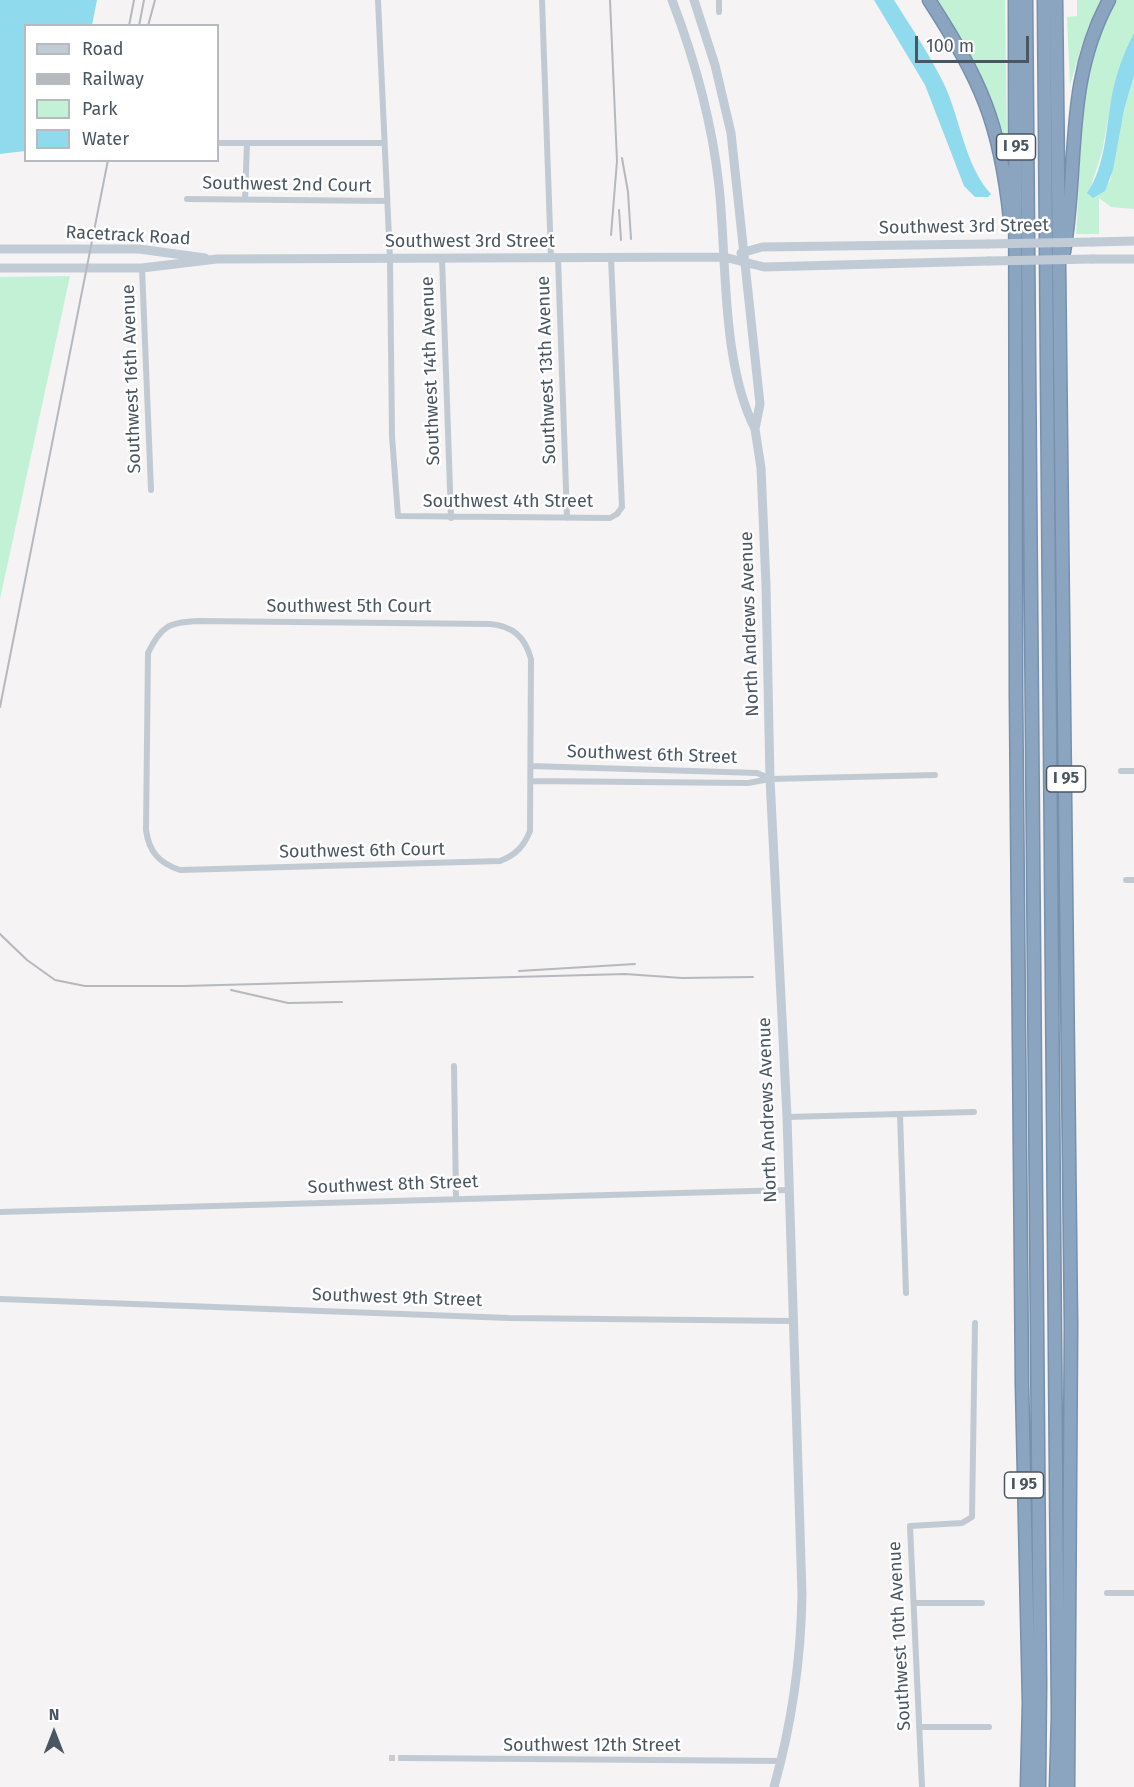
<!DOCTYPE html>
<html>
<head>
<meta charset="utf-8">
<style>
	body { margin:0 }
	#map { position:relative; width:1134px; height:1787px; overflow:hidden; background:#f5f3f3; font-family:"Fira Sans",sans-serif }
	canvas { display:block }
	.legend { position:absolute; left:24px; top:24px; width:195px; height:138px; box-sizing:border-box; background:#fff; border:2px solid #b7bbc0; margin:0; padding:8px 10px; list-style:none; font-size:18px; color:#4a5661 }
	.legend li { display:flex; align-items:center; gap:12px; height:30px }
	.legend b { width:30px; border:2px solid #b7bbc0 }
	.north { position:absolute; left:24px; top:1703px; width:60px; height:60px; -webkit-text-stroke:4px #fff; paint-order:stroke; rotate:0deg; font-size:16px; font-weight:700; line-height:24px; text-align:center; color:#4a5661 }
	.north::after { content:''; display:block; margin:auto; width:21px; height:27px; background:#4a5661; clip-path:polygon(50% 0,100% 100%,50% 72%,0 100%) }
	.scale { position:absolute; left:915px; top:36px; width:114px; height:27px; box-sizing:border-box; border:3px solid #4a5661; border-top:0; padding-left:8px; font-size:18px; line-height:21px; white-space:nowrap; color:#4a5661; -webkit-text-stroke:4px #fff; paint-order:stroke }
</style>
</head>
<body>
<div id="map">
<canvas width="1134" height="1787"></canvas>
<ul class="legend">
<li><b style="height:8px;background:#c1cbd6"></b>Road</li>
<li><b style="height:8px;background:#b5b8bd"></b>Railway</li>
<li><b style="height:16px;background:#c3f1d5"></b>Park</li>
<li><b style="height:16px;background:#90daee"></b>Water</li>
</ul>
<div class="north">N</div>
<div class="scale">100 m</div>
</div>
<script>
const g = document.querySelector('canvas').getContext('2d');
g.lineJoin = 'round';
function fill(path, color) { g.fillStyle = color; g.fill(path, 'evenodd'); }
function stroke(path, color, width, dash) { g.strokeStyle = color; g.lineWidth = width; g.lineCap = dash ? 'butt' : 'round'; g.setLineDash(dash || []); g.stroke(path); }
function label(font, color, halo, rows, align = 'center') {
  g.font = font + ' "Fira Sans",sans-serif'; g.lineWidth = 5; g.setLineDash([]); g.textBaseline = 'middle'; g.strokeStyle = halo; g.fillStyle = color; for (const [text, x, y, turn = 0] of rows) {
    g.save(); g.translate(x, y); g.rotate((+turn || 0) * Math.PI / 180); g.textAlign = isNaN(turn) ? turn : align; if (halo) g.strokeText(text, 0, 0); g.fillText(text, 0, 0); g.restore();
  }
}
fill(new Path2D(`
	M936,0H1005L1007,145L981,76Z
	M1077,0H1101L1083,41L1070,85L1067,17L1077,16Z
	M1117,0H1134V33L1115,81L1102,152L1091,186L1110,182L1124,110L1134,76V209L1111,207L1099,198V234H1076C1083,156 1074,69 1117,0Z
	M70,276L0,599V277Z`), '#c3f1d5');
fill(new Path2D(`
	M0,0H97L92,25L26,26L25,151L0,154Z
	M874,0H894C911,27 930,55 944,84C961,120 964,164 991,194L988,197H975L964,186L925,85Z
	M1134,33V76L1124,110L1113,170L1105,191L1093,198L1087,193C1106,166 1106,126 1112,95C1116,74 1124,52 1134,33Z`), '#90daee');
stroke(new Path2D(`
	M389,1758H402`), '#caccce', 6, [6, 3]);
const highway = new Path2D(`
	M929,0C981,81 1000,122 1010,219
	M1015,0L1016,695L1022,1385L1029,1703L1027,1787
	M1026,0L1040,1682L1039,1787
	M1044,0L1058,1716L1056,1787
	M1056,0L1071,1325L1068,1787
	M1064,252C1079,164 1064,83 1109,0`);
stroke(highway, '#7690ad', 15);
stroke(new Path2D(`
	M378,0L390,259L392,436L398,516L610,518L617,514L622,507L611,258
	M542,0L551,258
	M719,0V12
	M218,143H383
	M187,199L387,201
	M245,199L247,143
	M442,258L451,518
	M558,258L567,518
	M142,268L151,490
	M199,621L490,624C513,626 525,637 531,659L530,831C524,846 516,855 500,861L180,870C159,863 149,852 146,830L148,653C161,626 169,622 199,621Z
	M531,766L757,773L769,778
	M1121,771H1134
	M531,781L748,783L770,779L935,775
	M1126,880H1134
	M454,1066L456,1198
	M900,1115L906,1293
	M787,1117L974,1112
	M0,1212L788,1190
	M0,1299L509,1318L792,1321
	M1107,1593H1134
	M914,1603H982
	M919,1727H989
	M402,1758L781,1761
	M922,1787L910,1526L962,1523L972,1517L975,1323`), '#c1cad2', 6);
stroke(new Path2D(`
	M672,0C695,60 712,122 719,186C727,260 721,362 755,429
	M694,0L715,65L731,133L760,404L755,429L761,468L766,585L770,779L787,1117L802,1594C801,1661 792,1723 774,1787
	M1093,242L1134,241
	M0,249H139L205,258
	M741,253L762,247L988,244
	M1093,259H1134
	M0,268H142L217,259L724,257L764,267L989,261`), '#c1cbd6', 9);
stroke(highway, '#8ba5c1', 12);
stroke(new Path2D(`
	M610,0L617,161L611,235
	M129,26L134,0
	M139,26L144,0
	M148,26L155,0
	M622,158L628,192L631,239
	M619,210L621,240
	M0,707L108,160
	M0,934L27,960L55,980L85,986H184L625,974L682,978L753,977
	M519,971L635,964
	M231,990L288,1003L342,1002`), '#b5b8bd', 2);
stroke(new Path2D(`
	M988,244L1093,242
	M989,261L1093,259`), '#c1cbd6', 9);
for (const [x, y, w] of [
	[1016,147,39],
	[1066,779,39],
	[1024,1485,39]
]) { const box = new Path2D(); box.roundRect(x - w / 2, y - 13, w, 26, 4.5); g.fillStyle = '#fff'; g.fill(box); stroke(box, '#4a5661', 1.5); }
label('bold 16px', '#4a5661', null, [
	["I 95",1016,147],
	["I 95",1066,779],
	["I 95",1024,1485]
]);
label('18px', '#4a5661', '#fff', [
	["Southwest 2nd Court",287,185,1],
	["Southwest 3rd Street",964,227,-1],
	["Racetrack Road",128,236,3],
	["Southwest 3rd Street",470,242],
	["Southwest 13th Avenue",547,370,-92],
	["Southwest 14th Avenue",431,371,-92],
	["Southwest 16th Avenue",132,379,-92],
	["Southwest 4th Street",508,502],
	["Southwest 5th Court",349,607],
	["North Andrews Avenue",750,624,-92],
	["Southwest 6th Street",652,755,2],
	["Southwest 6th Court",362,851,-1],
	["North Andrews Avenue",768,1110,-92],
	["Southwest 8th Street",393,1185,-2],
	["Southwest 9th Street",397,1298,2],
	["Southwest 10th Avenue",900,1636,-93],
	["Southwest 12th Street",592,1746]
]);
</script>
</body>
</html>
